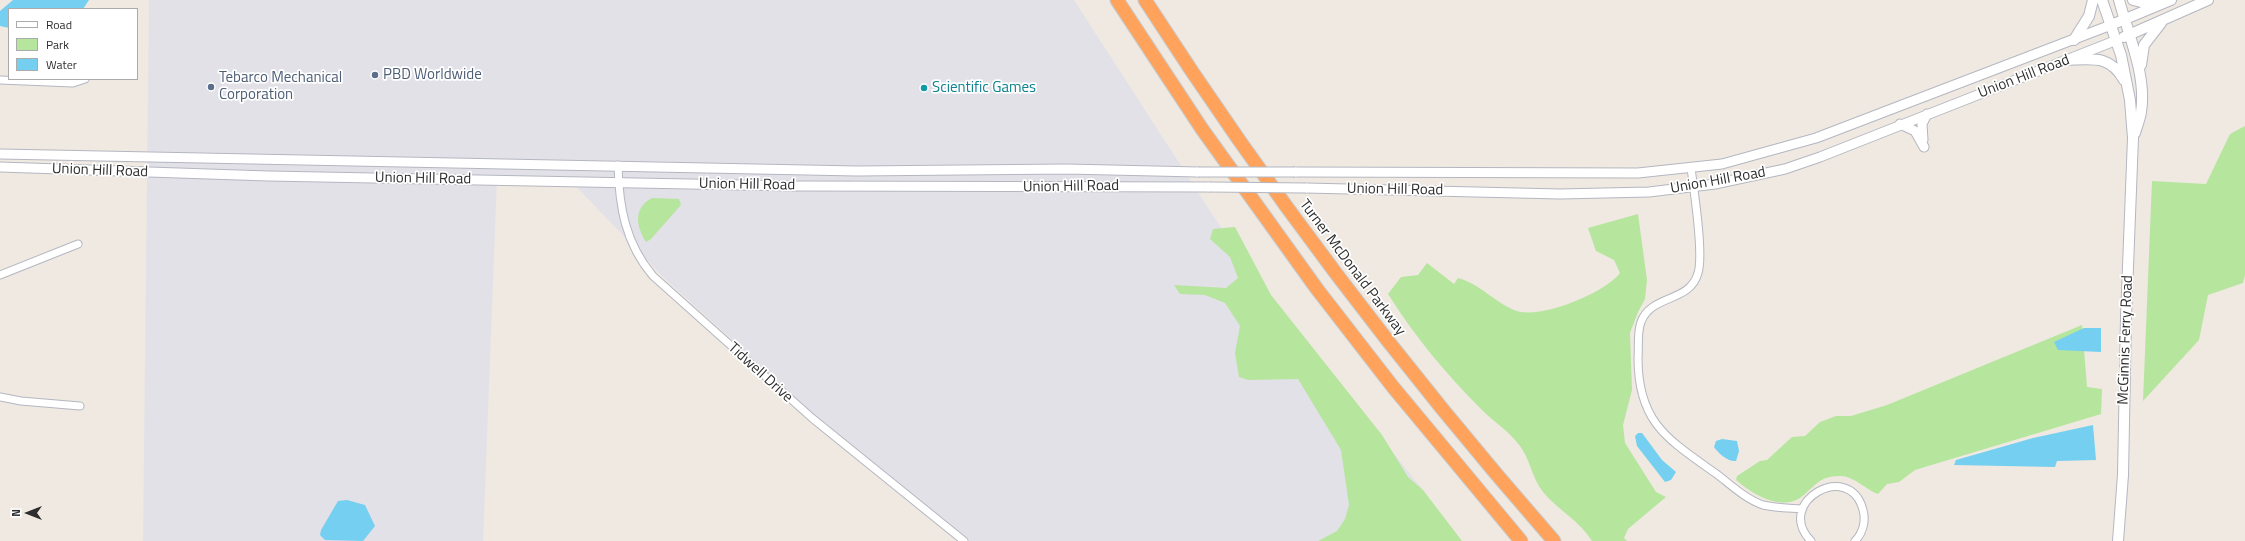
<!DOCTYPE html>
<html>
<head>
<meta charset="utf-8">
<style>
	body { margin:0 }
	#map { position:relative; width:2245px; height:541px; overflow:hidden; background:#efe9e1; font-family:"Titillium Web",sans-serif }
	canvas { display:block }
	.legend { position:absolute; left:8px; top:8px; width:130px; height:72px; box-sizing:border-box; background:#fff; border:1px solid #ababab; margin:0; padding:5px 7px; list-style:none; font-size:12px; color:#2e2e2e }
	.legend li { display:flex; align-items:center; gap:8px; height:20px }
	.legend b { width:20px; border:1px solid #ababab }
	.north { position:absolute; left:8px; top:493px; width:40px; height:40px; -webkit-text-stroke:3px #fff; paint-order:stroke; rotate:270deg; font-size:11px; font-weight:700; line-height:16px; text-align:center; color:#2e2e2e }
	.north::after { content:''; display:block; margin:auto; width:14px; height:18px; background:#2e2e2e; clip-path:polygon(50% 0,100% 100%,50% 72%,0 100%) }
</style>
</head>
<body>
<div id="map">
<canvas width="2245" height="541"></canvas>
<ul class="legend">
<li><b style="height:5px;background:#fff"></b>Road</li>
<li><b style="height:11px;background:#b6e59e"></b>Park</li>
<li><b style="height:11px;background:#75cff0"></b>Water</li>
</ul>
<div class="north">N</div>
</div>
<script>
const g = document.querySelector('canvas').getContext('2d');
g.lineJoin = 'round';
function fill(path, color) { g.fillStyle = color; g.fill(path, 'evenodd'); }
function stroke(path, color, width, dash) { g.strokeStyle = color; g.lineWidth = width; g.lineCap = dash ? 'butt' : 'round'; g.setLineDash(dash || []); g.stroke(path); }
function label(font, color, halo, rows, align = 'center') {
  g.font = font + ' "Titillium Web",sans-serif'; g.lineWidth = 3.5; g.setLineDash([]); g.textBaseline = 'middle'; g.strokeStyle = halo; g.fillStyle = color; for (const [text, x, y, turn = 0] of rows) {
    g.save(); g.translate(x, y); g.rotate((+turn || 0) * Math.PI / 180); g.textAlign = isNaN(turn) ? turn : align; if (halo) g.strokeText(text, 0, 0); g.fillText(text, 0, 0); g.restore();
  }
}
fill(new Path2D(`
	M149,0H1074L1256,282L1423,490L1318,541H965L863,459L664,278L566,176L497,177L483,541H143Z`), '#e3e1e8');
fill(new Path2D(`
	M2245,126V275L2243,283L2208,295L2199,340L2143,401L2152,181L2206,184L2230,134Z
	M652,198L679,199L681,205L651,239L646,242C636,226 633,208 652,198Z
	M1638,214L1647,280L1645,299L1638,312L1630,333L1632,390L1623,425L1625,443L1656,492L1666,497L1628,529L1624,538L1627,541H1592C1580,521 1558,510 1543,492C1532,478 1530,459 1520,446C1510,432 1494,422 1482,410C1446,374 1415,337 1388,294L1401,277L1418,275L1427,263L1454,284L1458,278C1480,284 1493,301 1514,310C1538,321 1605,293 1620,273L1614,260L1596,251L1588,228Z
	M1235,227L1271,295L1382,435L1408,477L1423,490L1462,541H1318L1337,531L1345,519L1349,505L1341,450L1298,379L1248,380L1239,377L1235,353L1240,326L1225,303L1205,295L1180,294L1174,285L1226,288L1238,278L1230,257L1210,239L1213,229Z
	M2082,325L2087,387L2102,389L2101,414L1915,470L1899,482L1887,484L1878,494C1865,489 1853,475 1839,476C1818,476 1814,488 1800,498C1779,511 1751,493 1736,480L1737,476L1760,461L1767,460L1792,437L1805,436L1820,422L1836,416H1851L1887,405Z`), '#b6e59e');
fill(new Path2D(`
	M13,0H89L83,9H9V28L0,26V11Z
	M2084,328H2101V352L2058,350L2054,342Z
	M2093,425L2096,460L2057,461L2055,467L1954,465L1956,460L2033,438Z
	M1638,433H1642L1662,460L1676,472L1671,480L1665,482L1637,446L1635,436Z
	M1722,439L1737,441L1739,451L1736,461C1728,462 1718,453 1714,447L1716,441Z
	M347,500L365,505L375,526L363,541L325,540L320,535L321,530L338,501Z`), '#75cff0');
const minor = new Path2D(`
	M0,80L73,83L85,79
	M618,165C619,206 625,243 653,276L812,418L964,541
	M1691,168C1694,191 1704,254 1698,273C1690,303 1651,294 1641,322C1637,332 1639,346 1638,358C1638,424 1669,440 1718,475C1731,485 1747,500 1763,505C1776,508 1789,508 1802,509
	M0,275L78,244
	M0,397L21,401L80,406
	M1811,541C1773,502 1850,459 1863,510C1866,521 1863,533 1855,541`);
const tertiary = new Path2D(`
	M1900,124L1915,131L1924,147
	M1923,140L1922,124L1927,114
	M0,154L857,171L1067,169L1198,172
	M0,167L268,176L795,186L1209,187
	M1295,172L1638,173L1722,164L1816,138L2111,25
	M1306,188L1560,194L1649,192L1715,184L1785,169L1820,157L2117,40`);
const secondary = new Path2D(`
	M2102,0L2121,55L2130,100L2133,138L2126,318L2123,475L2118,541
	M2119,0C2128,34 2147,76 2141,112C2140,119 2137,126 2135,133
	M2133,0L2145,3L2158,0
	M2111,25L2171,0
	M2124,37L2208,0
	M2074,40L2089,16L2093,0
	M2067,60C2093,59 2110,55 2124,80
	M2141,65L2144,45L2161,23`);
const motorway = new Path2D(`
	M1117,0L1202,129L1317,289L1393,387L1521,541
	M1145,0C1268,191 1404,370 1554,541`);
stroke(minor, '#b4b7c1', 9);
stroke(tertiary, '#b4b7c1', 11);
stroke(secondary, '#b4b7c1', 12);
stroke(motorway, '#c9c9c9', 15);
stroke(minor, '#fff', 7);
stroke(tertiary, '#fff', 9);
stroke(secondary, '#fff', 10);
stroke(motorway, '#ffa35c', 13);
const tertiaryBridge = new Path2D(`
	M1198,172H1295
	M1209,187L1306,188`);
stroke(tertiaryBridge, '#b4b7c1', 11, []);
stroke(tertiaryBridge, '#fff', 9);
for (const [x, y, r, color] of [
	[375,75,4,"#5c6f8a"],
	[211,87,4,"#5c6f8a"],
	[924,88,4,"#0f9aa8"]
]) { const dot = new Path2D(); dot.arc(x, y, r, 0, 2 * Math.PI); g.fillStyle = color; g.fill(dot); stroke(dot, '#fff', 1.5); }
label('15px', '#4e5e75', '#fff', [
	["PBD Worldwide",383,75],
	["Tebarco Mechanical",219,78],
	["Corporation",219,95]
], 'left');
label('15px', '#2e2e2e', '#fff', [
	["Union Hill Road",2024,77,-21],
	["Union Hill Road",100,171,2],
	["Union Hill Road",423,179,1],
	["Union Hill Road",1718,181,-10],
	["Union Hill Road",747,185,1],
	["Union Hill Road",1071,187,-1],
	["Union Hill Road",1395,190,1],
	["Turner McDonald Parkway",1352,268,53],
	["McGinnis Ferry Road",2126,340,-88],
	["Tidwell Drive",760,373,42]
]);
label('15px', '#0d838f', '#fff', [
	["Scientific Games",932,88]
], 'left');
</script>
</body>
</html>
